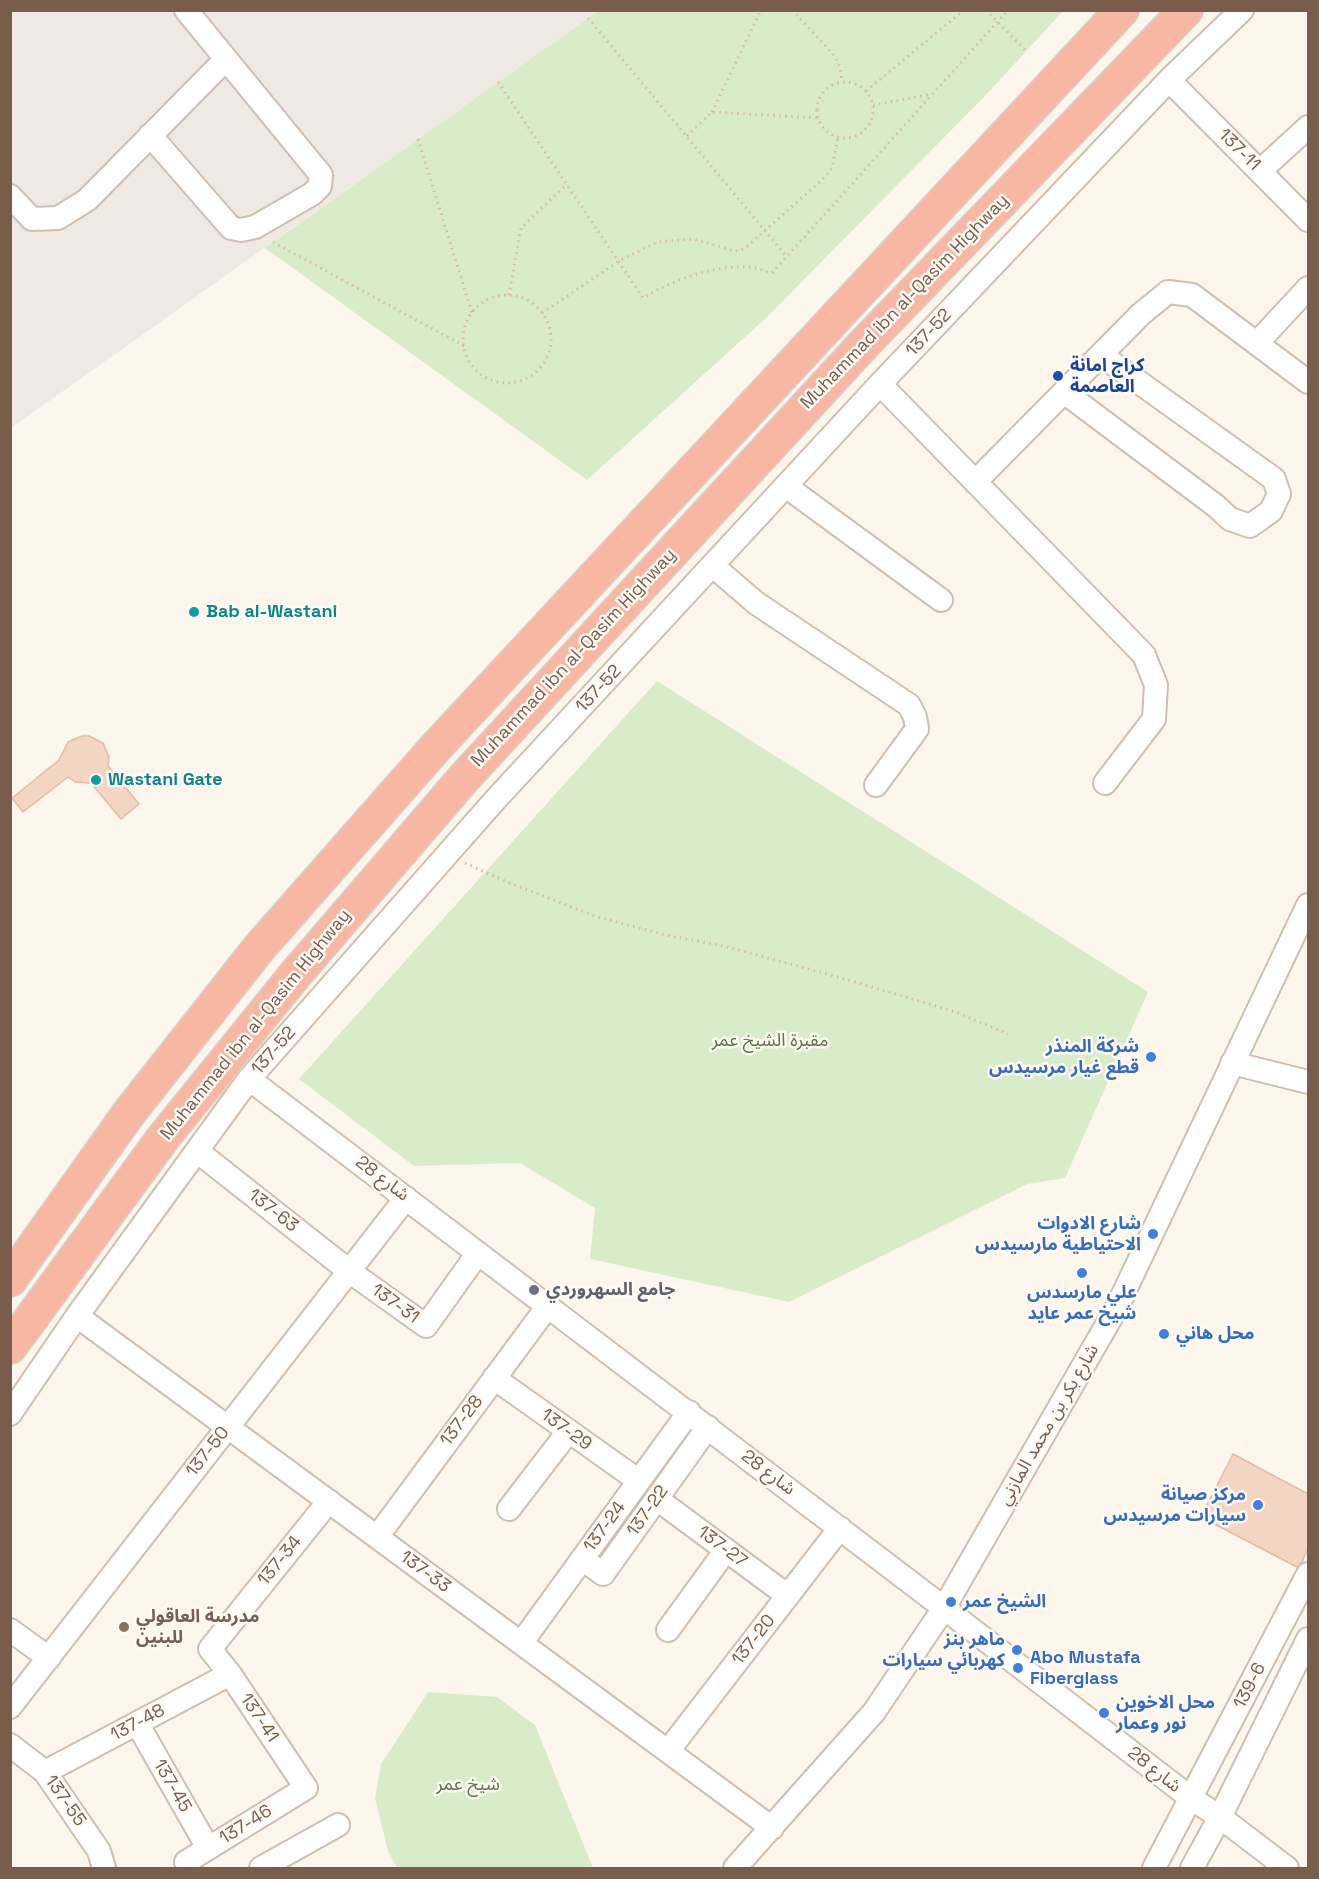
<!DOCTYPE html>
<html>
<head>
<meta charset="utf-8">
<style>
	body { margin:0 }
	#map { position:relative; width:1319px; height:1879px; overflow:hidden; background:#fdf6ec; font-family:"Space Grotesk",sans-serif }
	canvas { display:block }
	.frame { position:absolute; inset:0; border:12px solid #7a5c4d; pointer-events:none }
</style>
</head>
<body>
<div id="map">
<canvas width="1319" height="1879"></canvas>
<div class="frame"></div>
</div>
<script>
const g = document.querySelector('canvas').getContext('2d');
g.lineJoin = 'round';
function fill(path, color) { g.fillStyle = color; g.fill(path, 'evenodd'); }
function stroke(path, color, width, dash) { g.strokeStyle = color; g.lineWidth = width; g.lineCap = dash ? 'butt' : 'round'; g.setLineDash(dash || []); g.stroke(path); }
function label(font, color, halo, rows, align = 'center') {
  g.font = font + ' "Space Grotesk","Noto Sans Arabic",sans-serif'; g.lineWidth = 5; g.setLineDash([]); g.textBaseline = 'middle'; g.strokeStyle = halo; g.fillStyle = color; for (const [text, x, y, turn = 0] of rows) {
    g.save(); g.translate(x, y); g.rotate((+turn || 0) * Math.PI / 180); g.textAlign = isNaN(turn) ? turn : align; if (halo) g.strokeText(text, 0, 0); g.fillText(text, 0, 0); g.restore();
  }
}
fill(new Path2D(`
	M11,11H598L11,428Z`), '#efe9e4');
fill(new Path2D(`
	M598,11H1063L984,97L765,319L587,480L265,248Z
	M657,681L1148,992L1065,1178L1027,1184L789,1302L590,1259L595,1208L520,1163L414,1166L299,1079Z
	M428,1692L497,1697L535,1725L593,1868H397L388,1851L375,1798L381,1764Z`), '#d8ecc9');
const building = new Path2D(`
	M82,736H89L103,743L109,757L108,766L139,804L121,819L91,783L75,782L68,777L23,812L12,798L59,760L68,742Z
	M1233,1454L1308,1494V1549L1302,1562L1297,1567L1201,1517Z`);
fill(building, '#f3d5c3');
stroke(building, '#e6bba3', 1.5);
const minor = new Path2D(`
	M1169,80L1308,220
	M150,135L231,228L241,230L255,227L312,194L320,186L321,175L226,59
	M1260,171L1308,127
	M10,196L32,219L58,218L87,200L226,59L186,10
	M1257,343L1308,288
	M880,384L1144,655L1156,685L1154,719L1105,783
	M1064,392L1216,506L1230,519L1250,526L1271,511L1279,494L1274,479L1101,355
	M975,482L1141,314L1168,292L1192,295L1308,382
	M787,487L941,600
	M713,566L756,603L909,705L915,717L917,729L876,785
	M1232,1063L1308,1082
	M249,1079L944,1608L1192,1799L1220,1817L1287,1868
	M197,1151L349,1271L426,1326L478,1253
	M77,1316L772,1828
	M494,1378L639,1481
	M10,1414L77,1316L249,1079L496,799L880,384L1169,80L1242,10
	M657,1499L788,1596
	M509,1509L568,1432
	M377,1537L548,1306
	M582,1559L603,1574L708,1427
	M10,1630L49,1658
	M668,1630L726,1550
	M522,1642L689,1412
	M10,1707L406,1198
	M137,1723L208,1848
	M10,1745L45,1772L99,1851L104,1868
	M668,1751L840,1528
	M45,1772L230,1674
	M189,1868L186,1862L306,1788L230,1674L210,1649L329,1501
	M261,1868L338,1825
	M735,1868L874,1712L944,1608L1117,1307L1308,905
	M1154,1868L1308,1574
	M1192,1868L1220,1817L1308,1639`);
const highway = new Path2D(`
	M10,1280L129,1113L259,948L436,747L1122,10
	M10,1347L163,1138L294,976L464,778L864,344L1186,10`);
stroke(minor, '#d1beb0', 26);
stroke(highway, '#dad1cd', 36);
stroke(new Path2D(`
	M792,10L834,55L840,67L842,82
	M986,10L1026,51
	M588,18L786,256
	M498,82L643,298C672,280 714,265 749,267C757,268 764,271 772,273L1008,10
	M817 110a28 28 0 1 1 56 0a28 28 0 1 1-56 0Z
	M866,91L964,10
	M873,105L932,94
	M712,112L761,10
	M687,136L712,112L819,118
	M418,139L472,313
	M273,242L464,346
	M509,295L521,228L567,184
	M463 339a44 44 0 1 1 88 0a44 44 0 1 1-88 0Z
	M542,313L619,261L657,242L693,239L735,251L744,249L822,180L832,168L838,137
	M465,863L507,882L595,916L665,935L724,946L845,979L956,1012L1008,1034`), '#d9b8a5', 3, [1.5, 4.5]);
stroke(minor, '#fff', 22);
stroke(highway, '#f7b7a3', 33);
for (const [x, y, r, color] of [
	[1058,376,6,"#1a4fb4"],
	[194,612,6,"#0f9aa8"],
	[96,780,6,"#0f9aa8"],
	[1151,1057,6,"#3f7fe0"],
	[1153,1234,6,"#3f7fe0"],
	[1082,1273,6,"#3f7fe0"],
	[534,1290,6,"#6b7280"],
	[1164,1334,6,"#3f7fe0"],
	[1258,1505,6,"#3f7fe0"],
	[951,1602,6,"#3f7fe0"],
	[124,1627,6,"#8d6e63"],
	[1017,1650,6,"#3f7fe0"],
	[1018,1668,6,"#3f7fe0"],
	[1104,1713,6,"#3f7fe0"]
]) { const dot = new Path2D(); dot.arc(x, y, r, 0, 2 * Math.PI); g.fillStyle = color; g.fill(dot); stroke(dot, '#fffaf3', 2); }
label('18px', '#7a5c4d', '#fffaf3', [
	["137-11",1239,150,45],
	["Muhammad ibn al-Qasim Highway",905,302,-46],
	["137-52",929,333,-47],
	["Muhammad ibn al-Qasim Highway",574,658,-47],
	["137-52",599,689,-47],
	["Muhammad ibn al-Qasim Highway",256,1025,-51],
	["137-52",274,1051,-49],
	["شارع 28",382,1179,37],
	["137-63",273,1211,38],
	["137-31",395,1304,36],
	["137-28",462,1421,-53],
	["شارع بكر بن محمد المازني",1049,1425,-60],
	["137-29",566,1430,36],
	["137-50",208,1452,-52],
	["شارع 28",768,1473,37],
	["137-22",648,1511,-55],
	["137-24",605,1527,-54],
	["137-27",722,1547,37],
	["137-34",280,1561,-51],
	["137-33",425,1572,36],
	["137-20",754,1640,-52],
	["139-6",1250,1686,-63],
	["137-41",259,1718,56],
	["137-48",138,1723,-28],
	["شارع 28",1154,1770,38],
	["137-45",172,1786,60],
	["137-55",65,1801,55],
	["137-46",246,1825,-32]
]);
label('bold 18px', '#164399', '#fffaf3', [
	["كراج امانة",1070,366],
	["العاصمة",1070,387]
], 'left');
label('bold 18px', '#0d838f', '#fffaf3', [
	["Bab al-Wastani",206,612],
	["Wastani Gate",108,780]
], 'left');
label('18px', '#537a41', '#fffaf3', [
	["مقبرة الشيخ عمر",770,1041],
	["شيخ عمر",468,1785]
]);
label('bold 18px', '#366cbe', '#fffaf3', [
	["شركة المنذر",1139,1047],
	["قطع غيار مرسيدس",1139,1068],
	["شارع الادوات",1141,1224],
	["الاحتياطية مارسيدس",1141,1245],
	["علي مارسدس",1082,1293,"center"],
	["شيخ عمر عايد",1082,1314,"center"],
	["محل هاني",1176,1334,"left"],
	["مركز صيانة",1246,1495],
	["سيارات مرسيدس",1246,1516],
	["الشيخ عمر",963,1602,"left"],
	["ماهر بنز",1005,1640],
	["كهربائي سيارات",1005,1661],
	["Abo Mustafa",1030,1658,"left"],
	["Fiberglass",1030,1679,"left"],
	["محل الاخوين",1116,1703,"left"],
	["نور وعمار",1116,1724,"left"]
], 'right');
label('bold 18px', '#5b616d', '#fffaf3', [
	["جامع السهروردي",546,1290]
], 'left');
label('bold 18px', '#785e54', '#fffaf3', [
	["مدرسة العاقولي",136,1617],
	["للبنين",136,1638]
], 'left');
</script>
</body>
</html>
